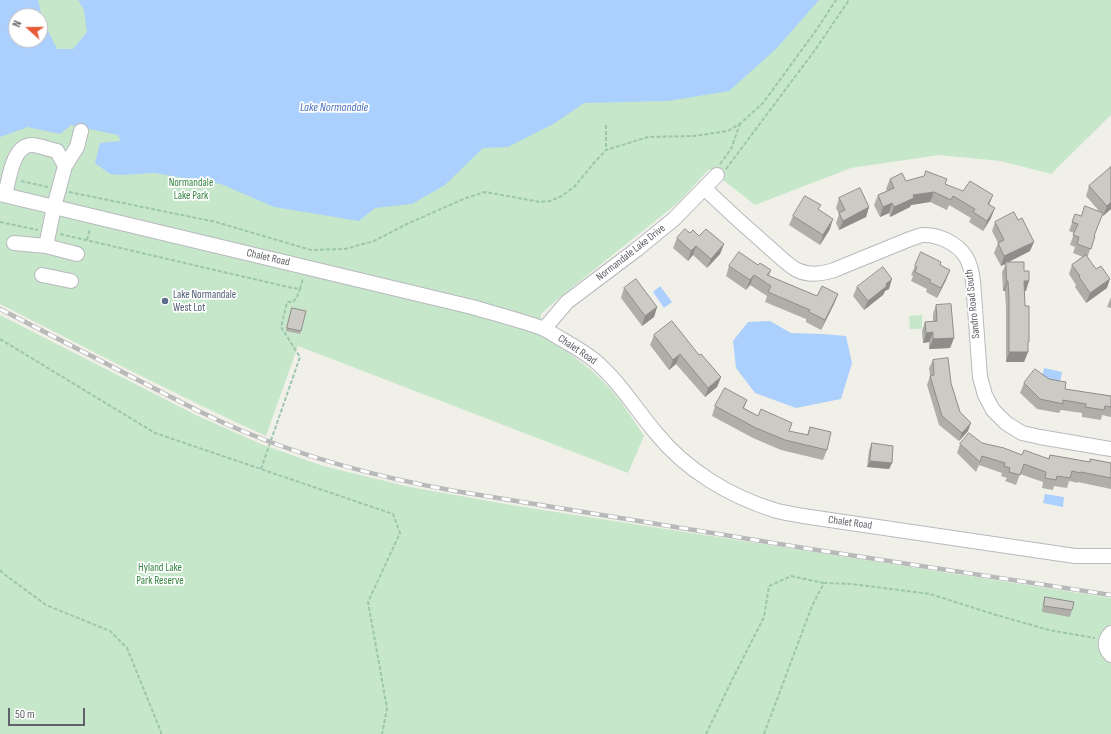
<!DOCTYPE html>
<html>
<head>
<meta charset="utf-8">
<style>
	body { margin:0 }
	#map { position:relative; width:1111px; height:734px; overflow:hidden; background:#f1f0e8; font-family:"Sofia Sans Condensed",sans-serif }
	canvas { display:block }
	.north { position:absolute; left:8px; top:8px; width:40px; height:40px; box-sizing:border-box; background:#fff; border:1px solid #bfc0c3; border-radius:50%; rotate:291deg; font-size:11px; font-weight:700; line-height:16px; text-align:center; color:#5f6268 }
	.north::after { content:''; display:block; margin:auto; width:14px; height:18px; background:#e65a38; clip-path:polygon(50% 0,100% 100%,50% 72%,0 100%) }
	.scale { position:absolute; left:8px; top:708px; width:77px; height:18px; box-sizing:border-box; border:2px solid #5f6268; border-top:0; padding-left:5px; font-size:12px; line-height:14px; white-space:nowrap; color:#5f6268; -webkit-text-stroke:3px #fff; paint-order:stroke }
</style>
</head>
<body>
<div id="map">
<canvas width="1111" height="734"></canvas>
<div class="north">N</div>
<div class="scale">50 m</div>
</div>
<script>
const g = document.querySelector('canvas').getContext('2d');
g.lineJoin = 'round';
function fill(path, color) { g.fillStyle = color; g.fill(path, 'evenodd'); }
function stroke(path, color, width, dash) { g.strokeStyle = color; g.lineWidth = width; g.lineCap = dash ? 'butt' : 'round'; g.setLineDash(dash || []); g.stroke(path); }
function label(font, color, halo, rows, align = 'center') {
  g.font = font + ' "Sofia Sans Condensed",sans-serif'; g.lineWidth = 3.5; g.setLineDash([]); g.textBaseline = 'middle'; g.strokeStyle = halo; g.fillStyle = color; for (const [text, x, y, turn = 0] of rows) {
    g.save(); g.translate(x, y); g.rotate((+turn || 0) * Math.PI / 180); g.textAlign = isNaN(turn) ? turn : align; if (halo) g.strokeText(text, 0, 0); g.fillText(text, 0, 0); g.restore();
  }
}
fill(new Path2D(`
	M0,0H1111V115L1051,174L1001,161L939,155L851,168L755,205L709,169L679,202L560,297L541,314L542,336C569,352 592,368 612,391C624,405 634,421 644,436L628,473L298,346L266,436C176,395 88,349 0,304ZM16,16H40V40H16Z
	M0,315L196,415L261,444L323,466L410,487L517,506L1111,598V734H0Z
	M922,315V329H910L909,316Z`), '#c6e7ca');
fill(new Path2D(`
	M0,0H38L43,21L57,49H73L87,32L84,10L78,0H819L776,49L729,91L668,101L584,103L555,123L508,147L483,148L445,185L412,204L375,208L359,221L274,207L221,184L154,173L122,175L110,174L95,163L100,143L121,141L118,135L71,125L60,134L28,127L0,137ZM16,16H40V40H16Z
	M660,286L672,302L664,308L653,292Z
	M770,321L791,333L823,334L846,336L852,363L841,399L796,408L755,393L736,368L733,341L748,322Z
	M1044,368L1062,372L1060,382L1042,378Z
	M1045,494L1064,497L1063,507L1043,503Z`), '#abd0fd');
const minor = new Path2D(`
	M65,166L77,147L81,131
	M704,188C726,209 748,229 771,249C778,255 789,266 797,270C809,276 822,274 834,270L910,239C914,238 918,236 922,235C938,234 957,243 966,257C970,264 972,273 973,281L980,377L985,395L993,410L1006,423L1022,433L1040,437L1111,449
	M0,194L472,307C496,314 519,320 542,328C547,330 553,334 558,337C570,344 583,351 594,360C619,381 635,408 656,433C686,470 729,496 774,510C783,513 794,514 803,516L1075,556H1111
	M5,195C9,181 12,145 32,145C39,145 50,150 57,151L65,166L54,207L46,246
	M14,243L46,246L77,254
	M42,275L71,281
	M544,329L567,302L636,250L674,219L717,175
	M1111,633C1104,640 1104,648 1111,655`);
stroke(minor, '#b8b9be', 16);
stroke(new Path2D(`
	M606,125V150
	M720,164L731,149L740,124
	M726,169L815,50L849,0
	M21,181L48,187
	M69,192L216,222L311,250L345,249L374,241L409,223L466,198L485,192L540,202L550,201L562,196L575,186L593,164L606,150L648,137L694,136L728,131L741,123L763,103L817,29L836,0
	M0,222L38,230
	M60,234L288,287L300,289L303,278
	M87,240L90,228
	M0,339L155,433L393,514L400,533L368,602L387,708L382,734
	M261,469L300,357L281,327L287,302H293L297,297L300,289
	M0,570L4,574L46,605L110,631L127,648L161,732V734
	M706,734L731,682L764,617L769,586L791,576L824,583
	M764,734L812,606L824,583L852,584L930,594L993,614L1049,630L1095,638`), '#9dc6ae', 2, [4, 2]);
stroke(minor, '#fff', 14);
const rail = new Path2D(`
	M0,309C47,333 93,357 140,381C173,398 206,416 240,430C309,459 382,478 455,491L810,549L1111,595`);
stroke(rail, '#b8b9b9', 4.5);
stroke(rail, '#fff', 3, [9]);
fill(new Path2D(`
	M1111,167V209L1103,216L1102,214L1094,236H1095L1087,258L1107,288L1086,303L1075,287L1076,285L1069,274L1072,265L1083,257L1073,253L1075,247L1070,245L1074,233L1069,231L1075,214L1081,216L1099,211L1086,196L1089,186Z
	M890,179L906,181L945,184L989,205L991,218L983,231L969,222L971,218L949,205L947,210L930,202L911,205L910,207L890,217L889,213L880,217L874,205L878,195L887,191L886,189Z
	M839,198L869,207L866,217L839,230L836,223L839,214L836,208Z
	M819,210L830,229L820,245L789,225L793,216Z
	M995,222L1030,251L1008,262L1024,271L1026,291H1025V306L1028,352L1024,362H1006V308L1005,291H1003L1002,272L1006,264L1001,266L994,253L998,243L992,231Z
	M690,233L699,236L724,244L720,254L707,268L693,255L688,261L673,248L677,238Z
	M758,265L771,270L769,276L817,296L838,294L834,304L821,330L806,322V319L765,302L767,296L750,285L746,290L726,276L729,266Z
	M940,265L946,280L937,298L926,292L927,289L911,281L913,276L911,275L915,266Z
	M857,287L889,289L885,291L883,295L864,310L853,296Z
	M624,288L657,307L654,317L642,326L621,298Z
	M1111,297V308L1107,307Z
	M936,305L954,338L950,348L929,349V342L923,343L922,331L925,322L933,321V314Z
	M292,308L301,331L300,334L286,331Z
	M654,335L699,355L721,377L717,387L705,397L676,364L669,370L650,345Z
	M933,360L951,383L960,412L968,431L959,441L939,425L927,385L930,376L929,368Z
	M1049,379L1065,389L1111,396V417L1102,415L1101,420L1082,417V413L1061,410L1059,413L1037,409L1020,393L1024,383Z
	M747,400L744,408L758,416L789,431L807,435L810,427L827,450L823,460L781,450L753,438L712,416L715,406Z
	M872,443L892,463L889,469L867,467L869,450Z
	M982,443L1022,455L1048,459L1050,455L1089,462L1090,459L1111,463V489L1078,482V483L1069,481L1067,488L1054,486L1053,490L1042,488L1043,482L1020,474L1016,485L1005,481L1007,478L1001,476L1002,473L979,465L976,472L957,453L960,444Z
	M1045,597L1072,610L1070,617L1042,612L1043,604Z`), '#afaea9');
fill(new Path2D(`
	M934,192L930,202L911,205L910,207L890,217L894,207L913,195Z
	M993,195L989,205L988,204Z
	M1111,202V209L1103,216L1107,206Z
	M892,203L889,213L880,217L883,207Z
	M869,207L866,217L839,230L843,221Z
	M995,208L991,218L983,231L987,221Z
	M833,219L830,229L820,245L823,235Z
	M1034,242L1030,251L1001,266L1004,256Z
	M724,244L720,254L707,268L711,259Z
	M696,246L693,255L688,261L691,251Z
	M950,270L946,280L937,298L941,288Z
	M754,275L750,285L746,290L750,280Z
	M892,279L889,289L885,291L883,295L864,310L868,301L886,284Z
	M1110,279L1107,288L1086,303L1090,293Z
	M1007,281H1008L1005,291H1003Z
	M1024,281H1029L1026,291H1021Z
	M838,294L834,304L821,330L825,320Z
	M657,307L654,317L642,326L645,316Z
	M933,332L929,342L923,343L926,333Z
	M954,338L950,348L929,349L933,339Z
	M1009,352H1028L1024,362H1006Z
	M680,354L676,364L669,370L673,360Z
	M721,377L717,387L705,397L708,388Z
	M971,423L968,431L959,441L962,433Z
	M870,461L892,463L889,469L867,467Z`), '#8f8d8a');
const building = new Path2D(`
	M1111,167V202L1107,206L1089,186Z
	M926,171L947,179L945,184L963,191L970,181L993,195L988,204L995,208L987,221L973,212L975,209L953,196L951,200L934,192L913,195L914,198L894,207L892,203L883,207L878,195L894,188L890,179L902,173L906,181L924,176Z
	M860,188L869,207L843,221L839,213L845,210L839,198Z
	M805,196L821,205L818,209L833,219L823,235L793,216Z
	M1085,206L1103,213L1094,236H1095L1091,249L1077,244L1079,237L1073,235L1078,224L1072,222L1075,214L1081,216Z
	M1014,212L1018,220L1022,218L1034,242L1004,256L998,243L1004,240L995,222Z
	M685,229L690,233L693,230L699,236L706,229L724,244L711,259L696,246L691,251L677,238Z
	M739,252L758,265L760,263L771,270L767,275L817,296L822,286L838,294L825,320L809,312L810,310L768,292L771,286L754,275L750,280L729,266Z
	M921,252L941,262L940,265L950,270L941,288L929,282L931,280L915,272L917,267L915,266Z
	M1086,255L1096,269L1101,266L1110,279L1090,293L1079,277L1080,276L1072,265Z
	M1006,262H1024V271H1029V281H1024L1025,306H1029V342H1028V352H1009V298L1008,281H1007Z
	M883,267L892,279L886,284L887,286L868,301L857,287Z
	M636,279L657,307L645,316L624,288Z
	M951,304L954,338L933,339V332L926,333L925,322L937,321L936,305Z
	M292,308L306,311L301,331L287,328Z
	M672,321L699,355L701,354L721,377L708,388L680,354L673,360L654,335Z
	M948,358L951,383L960,412L971,423L962,433L942,416L930,376L934,375L933,360Z
	M1035,369L1049,379L1066,382L1065,389L1111,396V407L1105,406L1104,410L1085,407L1086,404L1063,400V404L1040,399L1024,383Z
	M725,388L747,400L743,408L758,416L761,409L792,423L789,431L808,435L810,427L831,432L827,450L785,440L756,428L715,406Z
	M969,433L982,443L1004,448L1022,455L1024,450L1049,459L1050,455L1090,462V459L1111,463V478L1081,472V473L1072,471L1070,478L1057,476L1056,480L1045,478L1046,472L1024,464L1020,475L1009,472L1010,468L1004,466L1005,463L982,456L980,462L960,444Z
	M872,443L893,446L892,463L870,461Z
	M1045,597L1074,602L1072,610L1044,606Z`);
fill(building, '#cccac5');
stroke(building, '#8f8d8a', 1);
for (const [x, y, r, color] of [
	[165,301,4,"#5c6f8a"]
]) { const dot = new Path2D(); dot.arc(x, y, r, 0, 2 * Math.PI); g.fillStyle = color; g.fill(dot); stroke(dot, '#fff', 1.5); }
label('11px', '#388644', '#fff', [
	["Normandale",191,183],
	["Lake Park",191,196],
	["Hyland Lake",160,568],
	["Park Reserve",160,581]
]);
label('11px', '#5f6268', '#fff', [
	["Normandale Lake Drive",631,253,-38],
	["Chalet Road",268,258,13],
	["Sandro Road South",973,304,-96],
	["Chalet Road",577,350,34],
	["Chalet Road",850,523,8]
]);
label('11px', '#4e5e75', '#fff', [
	["Lake Normandale",173,295],
	["West Lot",173,308]
], 'left');
label('italic 12px', '#4973ba', '#fff', [
	["Lake Normandale",334,108]
]);
</script>
</body>
</html>
